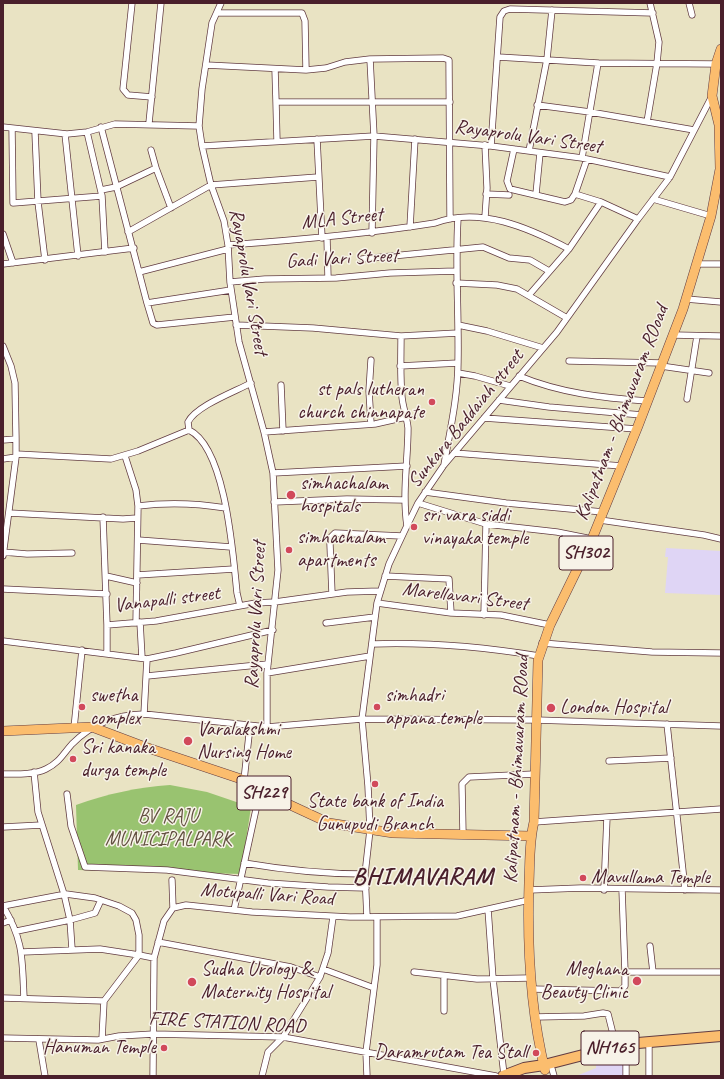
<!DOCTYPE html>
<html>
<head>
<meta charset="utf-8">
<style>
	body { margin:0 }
	#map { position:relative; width:724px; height:1079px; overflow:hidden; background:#e9e3c3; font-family:Caveat,sans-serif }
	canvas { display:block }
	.frame { position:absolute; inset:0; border:4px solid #4a1f2b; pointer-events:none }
</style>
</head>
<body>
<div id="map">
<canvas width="724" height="1079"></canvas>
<div class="frame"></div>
</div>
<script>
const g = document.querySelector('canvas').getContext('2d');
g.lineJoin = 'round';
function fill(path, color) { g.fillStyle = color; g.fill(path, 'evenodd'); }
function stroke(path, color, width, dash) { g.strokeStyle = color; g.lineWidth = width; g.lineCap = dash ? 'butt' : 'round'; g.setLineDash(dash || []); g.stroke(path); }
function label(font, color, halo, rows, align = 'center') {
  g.font = font + ' Caveat,sans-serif'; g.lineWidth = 3; g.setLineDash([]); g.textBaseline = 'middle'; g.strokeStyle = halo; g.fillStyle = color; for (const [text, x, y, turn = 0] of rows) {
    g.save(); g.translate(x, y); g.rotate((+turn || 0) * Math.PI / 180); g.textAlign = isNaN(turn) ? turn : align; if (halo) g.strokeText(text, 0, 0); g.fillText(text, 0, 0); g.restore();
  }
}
fill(new Path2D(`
	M286,491H296L297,499L287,500Z
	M666,548L721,551V595L665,593L668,557H665Z
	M624,1052V1076H576L596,1068V1060Z`), '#dfd5f5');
fill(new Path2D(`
	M170,785L207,792L251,807L241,874L78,870L76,805C107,794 138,787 170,785Z`), '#99c370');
const street = new Path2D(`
	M132,3L123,89L128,95L152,97
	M689,3L692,15
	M217,13H302L305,21L306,70
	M498,57L598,63L716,64
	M370,59L374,136L372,233
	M206,65L306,70L326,68L345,62L370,59L443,58L449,60L450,219
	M275,69L276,102H450
	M276,102L277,141
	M537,105L590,112L694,130
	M647,122L657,63L659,42L650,3
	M149,123L161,3
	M3,127L67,134L87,132L115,124L199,126
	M101,127L147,303L231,290
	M12,128L13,203L102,196
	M35,132L38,202L45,260
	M87,132L102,196L105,252
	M65,134L78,256
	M317,139L322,238
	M485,145L487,188L485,217
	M202,146L199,126L202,89L212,23L221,3
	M491,146L500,17L504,11L510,9L653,13
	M514,149L507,181L510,189L565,202L571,200L575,194L601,202L638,219
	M151,150L156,168L171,208
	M529,151L547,59L552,10
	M582,158L598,63
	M101,190L116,187L156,168
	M486,194L509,195
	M536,194L540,153
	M575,194L587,159
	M653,199L711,216
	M410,227L415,139
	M128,232L211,185L318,177
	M3,234L13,263
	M327,237L328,278
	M228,245C298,240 366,234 435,223C480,206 529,228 569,249
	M362,259L483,247L509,258L530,260L549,271
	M3,264L134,248
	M697,264H721
	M139,272L228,249
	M230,282L265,279L336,278L390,273L456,271
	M456,283L497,285L517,289L567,318
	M529,295L569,249L601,202
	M686,299L721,302
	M147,303L153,323L157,325L235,317
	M236,325L313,328L401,336L458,333
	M458,325L487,331L543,348
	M673,335L721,336
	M401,336C401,356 400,377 402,397C403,408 407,417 408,428C408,460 402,493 407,526
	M3,346L11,366L15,383L16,439V457L3,556
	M371,360L369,391L371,424
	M569,361L662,363
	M400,366L458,363
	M661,366L709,373
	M458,373L475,376L510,386
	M519,376C560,393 603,398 647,401
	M281,385L283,431
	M687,399L697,336
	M499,400L549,407L642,415
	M484,418L637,429
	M189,430C226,448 233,555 237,593L240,606
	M189,430L188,422C196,406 234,392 251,383
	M264,432L375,424L406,417
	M3,440L16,439
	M454,453L622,466
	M16,454L111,459L138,451L189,430
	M125,456L136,490L138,506L136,623
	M3,459L16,457
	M444,465C450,431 458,396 458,362C459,314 455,266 458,218
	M273,473L407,466
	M425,492L506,503L603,512
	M274,502L347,499L404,500
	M418,503L486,524L557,532L592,539
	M138,506C169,502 195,503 226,508
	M9,513L123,519L137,518
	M103,517L107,625L156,621L256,603L275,602L347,592L380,591
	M600,520L704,535L721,539
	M138,540L231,547
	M3,552L27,554L72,553
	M137,575L234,569
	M106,576L137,583
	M385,576L449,579L451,613
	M3,589L107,594
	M332,594L330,544V538L335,533L402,536
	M377,603L451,613L501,615L550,625
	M484,615L486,524
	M140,622L142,658
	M326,623L375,617
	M3,641L147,659
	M542,643L652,652L721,653
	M372,644C428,642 483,647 539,656
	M107,653V625
	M267,673L370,656
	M147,676L268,664
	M144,714L147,659L176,653L273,630
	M667,724L685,890
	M267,727V673L278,570L273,473L264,432L239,342L230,282L228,245L224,221L211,185L202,146L374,136L491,146L582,158L670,177
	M74,728L82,650
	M609,761L671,758
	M34,772L38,812L64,894L70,920L72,949
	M3,774C16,774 34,775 46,769C59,763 63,754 72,744C93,723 116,715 144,714L267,727L362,719L536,720L721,726
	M244,780L250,726
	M67,794L71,826L85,867L167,870L268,883L328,887L366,888
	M534,822L721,809
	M3,827L42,825
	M463,834L462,784L469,777L535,774
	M244,863C285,870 324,874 365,874
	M172,880L173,908
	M622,889L625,972
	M529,890L581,888L721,890
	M604,890L607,817
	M3,906L66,894L95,898L119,906L132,913L136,920L139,935V955L154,958
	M3,906C24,941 22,959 24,998
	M488,909L493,979L504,1075
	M234,910L260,791
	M367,917L365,874L370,830L368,786L362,719L377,603L389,564L404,532L418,503L444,465L557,332L638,219L670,177L712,96
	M3,923L11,920
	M17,931L70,920L95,913L101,900
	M158,942L291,967L320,977
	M650,946L653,972
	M22,952L100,949L139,955L104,1001L102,1039
	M323,969L374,988
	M414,972L477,979L530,978
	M444,976V1011
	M532,989L620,991L625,986V972H721
	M3,998L104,1001
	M535,1017L584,1016L603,1013L608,1014L616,1046
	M3,1038L98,1040L119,1036L154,1034L283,1037L496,1076
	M39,1040L45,1076
	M649,1045V1076
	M552,1069L554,1076
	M153,1076L154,958L164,921L173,908L186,905L252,912L350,917L457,916L529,900
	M262,1076L268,1052L283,1037L320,977L328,953L333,917
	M367,1076L366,1052L377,965V917
	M626,1076V1049`);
const primary = new Path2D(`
	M3,731L92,727L145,747L244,780L260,791L329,823L393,833L531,836
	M545,1070C530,1009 527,946 529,883C530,863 529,842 534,822L538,660L550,625L592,539L638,426L683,309L711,216L720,169L719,125L712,96L716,64L721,49`);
const highway = new Path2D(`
	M503,1076L524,1068L544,1065L626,1044L721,1036`);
stroke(street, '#623c42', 7);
stroke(primary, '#623c42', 10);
stroke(highway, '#623c42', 12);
stroke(street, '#fff', 5.5);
stroke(primary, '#fbbd6e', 9);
stroke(highway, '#fbbd6e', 10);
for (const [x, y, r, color] of [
	[432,402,4,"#d1495b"],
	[291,495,5,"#d1495b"],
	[414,527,4,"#d1495b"],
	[289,550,4,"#d1495b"],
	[82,707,4,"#d1495b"],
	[377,707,4,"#d1495b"],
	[551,708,5,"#d1495b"],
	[188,741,5,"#d1495b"],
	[73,759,4,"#d1495b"],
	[375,784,4,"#d1495b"],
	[583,878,4,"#d1495b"],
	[637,981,5,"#d1495b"],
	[192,982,5,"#d1495b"],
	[164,1048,4,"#d1495b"],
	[536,1053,4,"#d1495b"]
]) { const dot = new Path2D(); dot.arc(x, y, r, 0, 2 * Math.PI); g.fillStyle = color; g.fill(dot); stroke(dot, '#f7f3e8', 1.5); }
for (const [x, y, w] of [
	[586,553,54],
	[264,793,54],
	[610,1048,58]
]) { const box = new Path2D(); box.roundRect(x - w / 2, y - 17, w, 34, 3); g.fillStyle = '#f7f3e8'; g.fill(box); stroke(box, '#4a1f2b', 1); }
label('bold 19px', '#4a1f2b', null, [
	["SH302",586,553],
	["SH229",264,793],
	["NH165",610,1048]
]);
label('20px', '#4a1f2b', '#f7f3e8', [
	["Rayaprolu Vari Street",528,137,8],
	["MLA Street",342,219,-6],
	["Gadi Vari Street",342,259,-3],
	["Rayaprolu Vari Street",248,282,80],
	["Kalipatnam - Bhimavaram ROoad",622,413,-69],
	["Sunkara Baddaiah street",466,419,-51],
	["Marellavari Street",465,597,7],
	["Vanapalli street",167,600,-7],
	["Rayaprolu Vari Street",256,615,-87],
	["Kalipatnam - Bhimavaram ROoad",517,769,-87],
	["Motupalli Vari Road",267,895,4],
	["FIRE STATION ROAD",227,1023,3]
]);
label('20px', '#4a1f2b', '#f7f3e8', [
	["st pals lutheran",424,390,"right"],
	["church chinnapate",424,413,"right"],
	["simhachalam",300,484],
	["hospitals",300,507],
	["sri vara siddi",422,516],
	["vinayaka temple",422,539],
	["simhachalam",297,538],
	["apartments",297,561],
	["swetha",90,696],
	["complex",90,719],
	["simhadri",385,696],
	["appana temple",385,719],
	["London Hospital",560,708],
	["Varalakshmi",197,730],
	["Nursing Home",197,753],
	["Sri kanaka",81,748],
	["durga temple",81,771],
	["State bank of India",375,802,"center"],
	["Gunupudi Branch",375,825,"center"],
	["Mavullama Temple",591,878],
	["Sudha Urology &",201,970],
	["Maternity Hospital",201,993],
	["Meghana",628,970,"right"],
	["Beauty Clinic",628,993,"right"],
	["Hanuman Temple",156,1048,"right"],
	["Daramrutam Tea Stall",528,1053,"right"]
], 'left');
label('20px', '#625040', '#f7f3e8', [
	["BV RAJU",168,817],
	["MUNICIPALPARK",168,840]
]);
g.letterSpacing = '1px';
label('bold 24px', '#4a1f2b', '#f7f3e8', [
	["BHIMAVARAM",423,878]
]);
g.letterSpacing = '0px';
</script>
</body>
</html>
